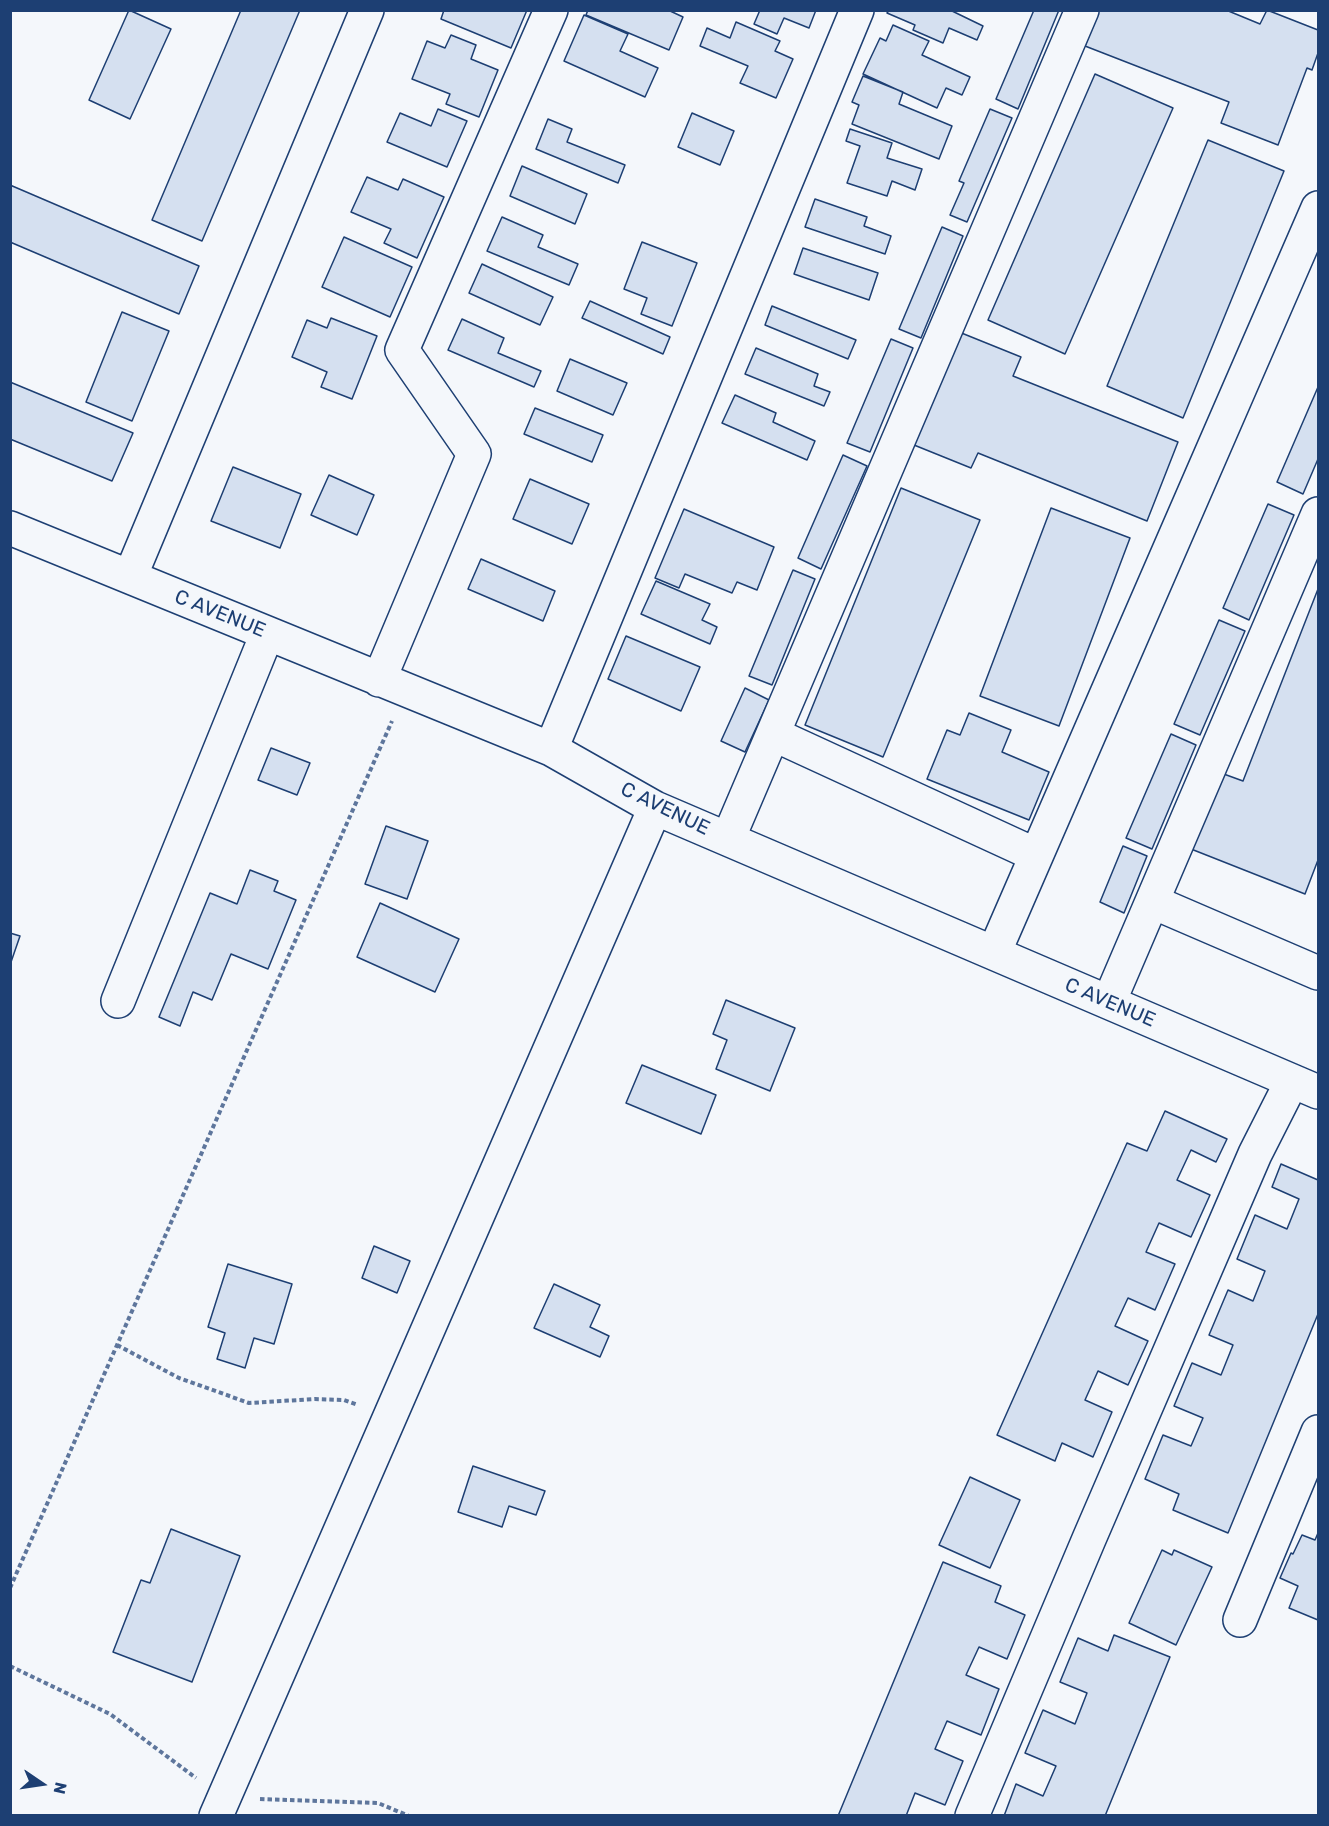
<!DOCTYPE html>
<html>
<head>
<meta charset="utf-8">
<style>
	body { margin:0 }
	#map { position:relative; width:1329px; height:1826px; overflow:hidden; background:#f4f7fb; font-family:Rubik,sans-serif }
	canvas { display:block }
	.frame { position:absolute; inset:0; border:12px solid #1d3f73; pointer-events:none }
	.north { position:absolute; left:12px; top:1754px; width:60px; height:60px; -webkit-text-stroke:4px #f4f7fb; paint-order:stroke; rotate:103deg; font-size:16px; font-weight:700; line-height:24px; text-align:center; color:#1d3f73 }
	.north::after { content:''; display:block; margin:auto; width:21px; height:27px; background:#1d3f73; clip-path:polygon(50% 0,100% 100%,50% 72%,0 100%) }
</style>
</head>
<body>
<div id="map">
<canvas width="1329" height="1826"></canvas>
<div class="frame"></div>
<div class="north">N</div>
</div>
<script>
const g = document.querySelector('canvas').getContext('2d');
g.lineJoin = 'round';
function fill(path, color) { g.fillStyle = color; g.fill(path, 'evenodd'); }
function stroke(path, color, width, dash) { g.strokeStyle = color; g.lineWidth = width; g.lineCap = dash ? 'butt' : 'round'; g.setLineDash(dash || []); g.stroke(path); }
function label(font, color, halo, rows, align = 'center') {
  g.font = font + ' Rubik,sans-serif'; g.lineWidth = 4.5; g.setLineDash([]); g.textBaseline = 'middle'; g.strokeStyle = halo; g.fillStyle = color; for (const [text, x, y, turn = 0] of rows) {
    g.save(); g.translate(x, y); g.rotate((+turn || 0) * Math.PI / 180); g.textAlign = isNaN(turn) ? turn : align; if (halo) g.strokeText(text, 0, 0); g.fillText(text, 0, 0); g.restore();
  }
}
const building = new Path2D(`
	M129,10L171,29L130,119L89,100Z
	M241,10H300L202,241L152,220Z
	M444,10H527L511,48L441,19Z
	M588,10H668L683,17L669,50L586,15Z
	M760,10H816L809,28L784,18L777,34L754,24Z
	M889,10H950L983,26L977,40L949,28L943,43L913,30L915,25L887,13Z
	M1034,10H1059L1018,109L996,99Z
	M1099,10H1226L1260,24L1267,10L1318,30V53L1312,70L1307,68L1278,145L1221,123L1229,102L1085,46Z
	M584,15L628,34L620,51L658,68L645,97L564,61Z
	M736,22L780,41L775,51L793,59L776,98L740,83L748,66L700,46L707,28L730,38Z
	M893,25L929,41L922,55L970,77L962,95L946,88L937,108L863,74L880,38L886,41Z
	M451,35L476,45L471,59L498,70L479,117L446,104L450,94L412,79L427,41L445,48Z
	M1095,74L1173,108L1065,354L988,320Z
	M863,76L903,92L899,104L952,126L939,159L852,124L859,105L852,102Z
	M438,109L467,121L447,167L387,142L400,113L431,126Z
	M990,109L1012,118L967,222L950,215L964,183L959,181Z
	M692,113L734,131L720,165L678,147Z
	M548,119L572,129L567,142L625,165L618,183L536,149Z
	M850,129L892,143L887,158L922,169L915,190L892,181L887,196L847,183L860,146L846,141Z
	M1208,140L1284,171L1183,418L1107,386Z
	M522,166L587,194L575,224L510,196Z
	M367,177L398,190L403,179L444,197L417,258L384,243L391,229L351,212Z
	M10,185L199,266L179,314L10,242Z
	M815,199L867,217L864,226L891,236L885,254L805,227Z
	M502,217L543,235L538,247L578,264L569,285L487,251Z
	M942,227L963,236L921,338L899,329Z
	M344,237L412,267L390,317L322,287Z
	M642,242L697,263L672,326L641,314L647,298L624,289Z
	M803,248L878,273L869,300L794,274Z
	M482,264L553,297L540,325L469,293Z
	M590,301L670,337L663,354L582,318Z
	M772,306L856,340L848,359L765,325Z
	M122,312L169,331L132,421L86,402Z
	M331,318L377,336L352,399L321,387L327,372L292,357L307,320L327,328Z
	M462,319L504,338L498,353L541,371L534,387L448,350Z
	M959,332L1021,357L1013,376L1178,442L1147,521L978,453L971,468L914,445Z
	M891,339L913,348L870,452L847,443Z
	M756,348L818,374L814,386L830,392L824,406L745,374Z
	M570,359L627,383L613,415L557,391Z
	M10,382L133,433L112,481L10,439Z
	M1318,387V459L1303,494L1277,482Z
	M735,395L776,413L773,422L815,441L807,460L722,423Z
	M535,408L603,435L592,462L524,434Z
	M843,455L867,466L821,569L798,558Z
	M233,467L301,494L280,548L211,521Z
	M329,475L374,495L357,535L311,515Z
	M530,479L589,504L572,544L513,519Z
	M901,488L980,520L883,757L805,725Z
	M1268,504L1294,515L1249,620L1223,608Z
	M1051,508L1130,538L1059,726L980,696Z
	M684,509L774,547L757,590L737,582L732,593L685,574L679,588L655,578Z
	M481,559L555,591L543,621L468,589Z
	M793,570L815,579L772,685L749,676Z
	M656,581L710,604L702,620L717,627L710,644L641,614Z
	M1318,589V860L1305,894L1191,849L1221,773L1243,781Z
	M1219,620L1245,631L1200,735L1174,724Z
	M626,636L700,667L681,711L608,679Z
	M745,688L769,700L745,752L721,741Z
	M969,713L1011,730L1002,752L1049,772L1029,820L927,779L947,730L960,735Z
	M1171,734L1196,745L1152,849L1126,838Z
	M271,748L310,763L297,795L258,780Z
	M386,826L428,841L407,899L365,884Z
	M1123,846L1147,856L1124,913L1100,902Z
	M250,870L278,881L274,891L296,900L268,969L231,954L212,1000L193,992L180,1026L159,1017L210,893L237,904Z
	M380,903L459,939L435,992L357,957Z
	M10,933L20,936L10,965Z
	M726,1000L795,1028L770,1091L716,1069L727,1040L713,1034Z
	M642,1065L716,1095L701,1134L626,1103Z
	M1165,1111L1227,1139L1216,1162L1191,1150L1177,1180L1210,1195L1191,1237L1159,1223L1146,1252L1175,1264L1155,1310L1128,1298L1115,1326L1148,1341L1128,1385L1098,1371L1085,1400L1112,1412L1093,1457L1062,1443L1055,1461L997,1435L1127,1143L1147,1151Z
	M1281,1164L1318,1180V1314L1228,1533L1173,1510L1179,1494L1145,1479L1163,1435L1191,1446L1203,1418L1174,1406L1192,1363L1221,1375L1233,1345L1209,1335L1228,1290L1253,1301L1265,1271L1237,1259L1255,1215L1287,1229L1299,1199L1272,1187Z
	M374,1246L410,1261L397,1293L362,1278Z
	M228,1264L292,1284L274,1344L254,1338L245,1368L217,1359L225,1333L208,1327Z
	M554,1284L600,1305L590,1327L609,1336L600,1357L534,1328Z
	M473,1466L545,1491L536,1515L509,1506L502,1527L458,1512Z
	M970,1477L1020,1500L990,1568L939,1545Z
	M171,1529L240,1556L192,1682L113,1652L141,1580L150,1583Z
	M1318,1533V1620L1289,1608L1298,1586L1280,1578L1291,1553L1293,1554L1302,1535L1315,1540Z
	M1162,1550L1172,1555L1174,1550L1212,1567L1176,1645L1129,1623Z
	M943,1562L1001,1586L995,1602L1025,1615L1007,1659L979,1647L966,1675L999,1689L981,1735L947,1721L935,1749L963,1761L945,1805L915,1793L906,1816H838Z
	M1114,1635L1170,1657L1105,1816H1004L1016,1784L1043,1796L1056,1766L1025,1753L1043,1710L1075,1724L1087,1693L1060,1682L1078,1638L1108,1651Z`);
fill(building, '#d5e0f0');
stroke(building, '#1d3f73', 1.5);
const minor = new Path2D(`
	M10,528L551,749L655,808L1318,1092
	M130,577L367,10
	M379,680L474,454L402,350L551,10
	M773,734L1036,855
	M551,749L857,10
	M728,839L1082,10
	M1153,902L1318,973
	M994,953L1318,208
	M118,1001L267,634
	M1109,1002L1318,514
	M1240,1620L1318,1432
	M216,1816L655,808
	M972,1816L1089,1539L1255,1154L1292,1081`);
stroke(minor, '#1d3f73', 36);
stroke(new Path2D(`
	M117,1345L179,1378L249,1403L315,1399L344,1400L358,1405
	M10,1588L392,721
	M10,1666L110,1714L196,1778
	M260,1799L378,1803L409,1816`), '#5e769c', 4, [4.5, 3]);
stroke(minor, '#f4f7fb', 33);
label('20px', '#1d3f73', '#f4f7fb', [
	["C AVENUE",220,614,22],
	["C AVENUE",665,809,26],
	["C AVENUE",1110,1003,23]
]);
</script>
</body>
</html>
